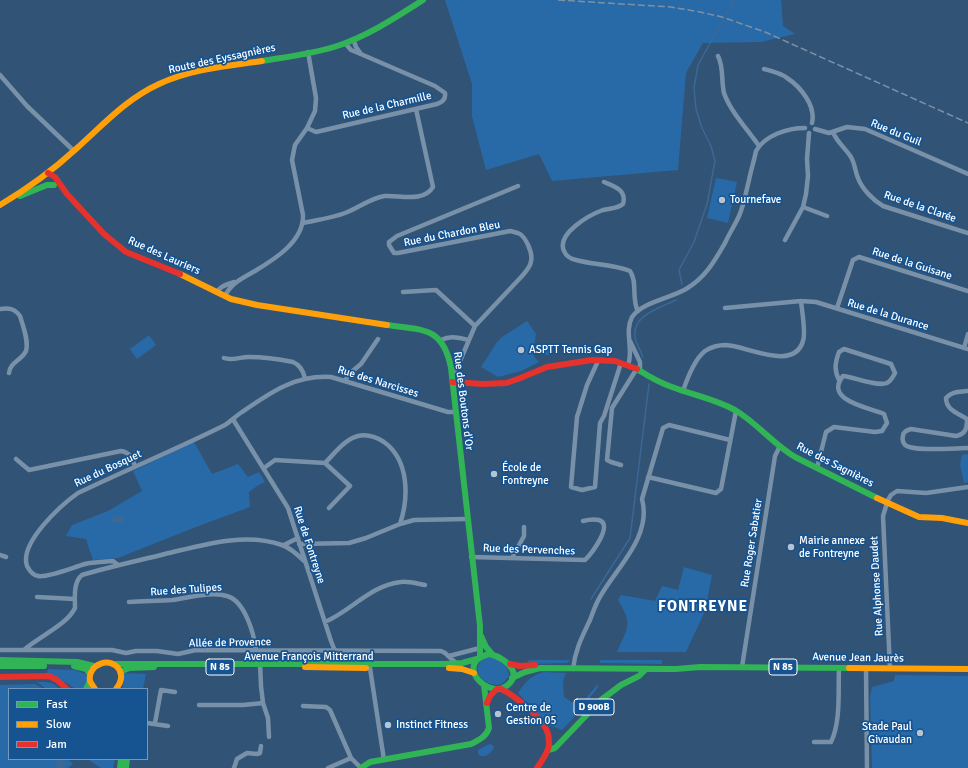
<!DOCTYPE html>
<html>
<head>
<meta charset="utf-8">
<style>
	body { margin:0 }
	#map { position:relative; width:968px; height:768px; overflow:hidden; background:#315375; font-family:Signika,sans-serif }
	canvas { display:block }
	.legend { position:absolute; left:8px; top:688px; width:140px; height:72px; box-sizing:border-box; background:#155391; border:1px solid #7398bd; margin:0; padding:5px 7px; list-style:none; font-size:12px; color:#fff }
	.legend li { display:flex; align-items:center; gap:8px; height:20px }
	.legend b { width:20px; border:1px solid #7398bd }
</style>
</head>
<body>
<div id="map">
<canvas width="968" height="768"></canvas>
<ul class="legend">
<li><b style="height:5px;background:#30b455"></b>Fast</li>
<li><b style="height:5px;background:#ff9f0a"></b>Slow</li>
<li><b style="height:5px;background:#e5322d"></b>Jam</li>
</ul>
</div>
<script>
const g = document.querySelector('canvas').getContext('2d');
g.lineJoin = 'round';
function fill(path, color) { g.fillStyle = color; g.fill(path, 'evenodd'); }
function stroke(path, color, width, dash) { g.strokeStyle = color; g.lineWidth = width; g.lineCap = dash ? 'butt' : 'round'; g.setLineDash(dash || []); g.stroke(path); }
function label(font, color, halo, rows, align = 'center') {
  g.font = font + ' Signika,sans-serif'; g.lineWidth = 3.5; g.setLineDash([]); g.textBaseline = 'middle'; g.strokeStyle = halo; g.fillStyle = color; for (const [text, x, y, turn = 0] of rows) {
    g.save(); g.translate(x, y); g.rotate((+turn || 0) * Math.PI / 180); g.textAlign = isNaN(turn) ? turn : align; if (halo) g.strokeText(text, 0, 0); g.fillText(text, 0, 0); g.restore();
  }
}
fill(new Path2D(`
	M445,0H781L783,26L795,34L761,42L703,43L686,73L678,170L552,181L539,154L486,170L472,116V84Z
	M716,178L737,182L728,223L707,218Z
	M527,321L536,334L534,346H536V345L546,346V348H550L549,355L533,353V355L539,362L521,371L498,377L481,367L497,342L502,337Z
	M149,335L156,345L137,359L130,349Z
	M194,442L212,474L238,464L248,477L259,472L265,482L257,486L249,492L250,507L196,527L118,558L93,560L86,539L66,536L72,525L108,511L142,491L133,471Z
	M968,454V482L964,483L960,465L962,455Z
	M684,567L712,575L705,611L686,652H617C628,627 633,625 618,600L621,595L655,601L662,586L678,590Z
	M491,657C500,659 509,666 509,676L502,684C483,690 464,662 491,657Z
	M529,660H570L567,663L527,664Z
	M600,660H662V664L600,663Z
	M48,669L75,670L86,674L89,680L84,688L77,689L72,687L70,685L47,673Z
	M544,672L566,673L563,681L564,697L573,703V708L576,710L597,685L599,686L578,713L562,730L555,727L550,726L533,710L518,693C526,681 530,676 544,672Z
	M124,673L146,674L143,689H122L124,682Z
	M895,675L968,676V768H872L870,697L872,687L894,681Z
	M37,682C46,682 52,681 59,688L58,689H46Z
	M35,684L44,689H9V759H70L69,760L73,764L68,768H0V685Z
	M489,744L493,745L494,748L491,752L486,756H480L478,753V750Z
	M91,759H115L113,768H101L90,761Z`), '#286aa8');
fill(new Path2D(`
	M123,515L124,522L113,523L112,517Z
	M60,759H62L68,765L64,768H57L54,765Z`), '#3c6894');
stroke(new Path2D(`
	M682,284L679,270L694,242L707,204L715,161L711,146L702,128L696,109L694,88L698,65L734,0
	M643,357C641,351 636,344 635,337C632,315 660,308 676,300
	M591,599L630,538L649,384`), '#3c6894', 1.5);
stroke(new Path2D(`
	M353,39L356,47L361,54
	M718,56C724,68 721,81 724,93C730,111 748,130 759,146
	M764,69C772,71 781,73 787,78C801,87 816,106 812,123
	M0,75L27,106L74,151
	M307,128L316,132L437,104C443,102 446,99 445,93L435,86L356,52L351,50L345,43
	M815,129L829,133L847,127L865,129L968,174
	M833,132C836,141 846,149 851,157C855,164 855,171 858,178C862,189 873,200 883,206L968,233
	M604,182C614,186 627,190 623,204C617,209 610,208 603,210C589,215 556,234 564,251C566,256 571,259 576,260C593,265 614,264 630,271C638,282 631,299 638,311
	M803,207L827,216
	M303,223C317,220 332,218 345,213C359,208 370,198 385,196C400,195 423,203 433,187L416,109
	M785,240L803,207L806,194L808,176L807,159L809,133
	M217,292C220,286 228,284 234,282
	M403,292L436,290L475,326
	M225,296C231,283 243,278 255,271C275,259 304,241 303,215L292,160L295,145L307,128L315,111L316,98L308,52
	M725,308L801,301L816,302L968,349
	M837,308L853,260L859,257L968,291
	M0,309C9,308 14,308 20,316C23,326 29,341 26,351C22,360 10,362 9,373
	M441,340C451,335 459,338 469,340
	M630,341L640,362V372
	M964,348L968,334
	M224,358C231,361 240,357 249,357C263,357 278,359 293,362C300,365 303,370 305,378
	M598,361L587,385L577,417L571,487L582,490L595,487L600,423L604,416L621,363
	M628,365C634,350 624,332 632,317C642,302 671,298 686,289C705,278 714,262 725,243C729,234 735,225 739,216C744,205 746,192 749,180C751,170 754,161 756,151C765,135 788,128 805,128
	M452,374L457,368L475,326L523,275C526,271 531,266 531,261C533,253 526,238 520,234C517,232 514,232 510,231L398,253H394L389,245V242L397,236L518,186
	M345,381L349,374L361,364L378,339
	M683,391C687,379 695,359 705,351C711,347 719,345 726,345C747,346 794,372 803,341C806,333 802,311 801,301
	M967,391C959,392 952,391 946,398C946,410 958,413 967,419C967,428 966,434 956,436L911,429C907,430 903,432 903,436C902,440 903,443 905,445C913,452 956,448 968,448
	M234,419V421L288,508L331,641L339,661L337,664
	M16,459L29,470L121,451C130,452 132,459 135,466
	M325,463L350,486L329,508
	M621,465L611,462L607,460L612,408L636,370
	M264,468L275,460L325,463C334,454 345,439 358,436C367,434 376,437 384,442C409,460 409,497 400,524
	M817,468L826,432L834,427L875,432L882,431L887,423L884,414C871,408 823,401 843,376C854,377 877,387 887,383C891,381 893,377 895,373L891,364L844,349L839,352C835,363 834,370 839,380
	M648,477L716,493L721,489L736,411
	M299,544L349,543L366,538L400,524L414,520L467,519
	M284,545L298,538
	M0,555L6,557
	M471,557L585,560C591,554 614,525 599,520C594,519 587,520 583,521
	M512,558L524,536V527
	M118,565L113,561C104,562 94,562 85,564C74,567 48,578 38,576C32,575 29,570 27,566C19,543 61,505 78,493C126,470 177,449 225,425C231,421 236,416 242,412C271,392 295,375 331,377L438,409L448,412H455
	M37,597L75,599
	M129,602C144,601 158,601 172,600C188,598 212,591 227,596C245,601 254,634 256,650
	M325,622C351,611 371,585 401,582C409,581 418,584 425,585
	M0,650H112L126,653L136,651H157L178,654L196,650L441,651L445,653L457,664
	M24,650C38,637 67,625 75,608C75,598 73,582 82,575C109,567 137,561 165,554C203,545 244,532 282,545C291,548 298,555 304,561
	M449,656L480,648
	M260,663L261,686L263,703L268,718L269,737
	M742,667L775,456L780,446
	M370,668L384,760
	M866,668L867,768
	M573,669C575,650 582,637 590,620C593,612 596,603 601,595C618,566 652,536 642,499L663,428L669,425L730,440
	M890,669L883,516L888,500L891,495L897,491L926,493L968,487
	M199,705H243L263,703
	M303,706L326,707L330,710L351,758L361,768
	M147,723L168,726
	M155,723L161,690L175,692
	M814,742H831C841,722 838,690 839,668
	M234,768L237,759L247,753L257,754L260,753L261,746
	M328,768L351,758`), '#7991a8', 4.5);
stroke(new Path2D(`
	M262,61C286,57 311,54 334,47C366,37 395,18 423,0
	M20,196L47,185H54
	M387,325C422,330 443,326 451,368L480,626V657
	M637,369C648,376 660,383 672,387C693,395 715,399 735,410C757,423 773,444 795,457L877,498
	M481,636L486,647L492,654
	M490,654C509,659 526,677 501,689C477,691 459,660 490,654Z
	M0,660L77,662L94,666
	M113,664H445L462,663L477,659
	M0,666H44
	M74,666L86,669L90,674
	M120,672L129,668L154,667
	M512,678L525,672L540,668L676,669L700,667L849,668
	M86,689L90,681
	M548,750L555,748L601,700L621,685L639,676L646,669
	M120,768L121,759
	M126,768L127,759
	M361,768L370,762L471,744C479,740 486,737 489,728L484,685`), '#30b455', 6);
stroke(new Path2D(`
	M0,205C27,189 53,170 76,149C102,126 126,99 159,84C191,69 228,66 262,61
	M180,274L231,299L257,305L387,325
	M877,498L919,517L942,518L968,523
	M305,667L366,668
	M449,668L462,669L474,673
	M849,668L968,669
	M95,689C93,686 91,683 90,681C87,664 112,655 120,671C123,678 120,684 116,689`), '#ff9f0a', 6);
stroke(new Path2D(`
	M48,173L55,177L67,194L104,234L126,252L180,274
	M452,382L483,384L506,383L518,379L547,367L592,360L615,361L637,369
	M510,664L520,666L535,665
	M0,677L49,676L57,680L67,689
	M501,689C514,695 544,719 548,734C549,737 549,742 549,746C547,754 542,761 537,768
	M487,703L490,696L497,689`), '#e5322d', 6);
stroke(new Path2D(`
	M558,0L671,7L700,12L722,17L765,32L968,123`), '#7b91a7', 1.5, [7, 3]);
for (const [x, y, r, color] of [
	[722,200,4,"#b7c3cf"],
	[521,350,4,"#b7c3cf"],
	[494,474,4,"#b7c3cf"],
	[791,547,4,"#b7c3cf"],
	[498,714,4,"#b7c3cf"],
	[388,725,4,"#b7c3cf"],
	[920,733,4,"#b7c3cf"]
]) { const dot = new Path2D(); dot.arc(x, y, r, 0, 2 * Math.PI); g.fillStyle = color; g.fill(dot); stroke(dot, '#155391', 1.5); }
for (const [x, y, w] of [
	[220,667,28],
	[783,667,28],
	[594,707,40]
]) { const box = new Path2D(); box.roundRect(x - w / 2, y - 8, w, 16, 3); g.fillStyle = '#155391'; g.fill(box); stroke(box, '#fff', 1); }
label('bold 10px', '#fff', null, [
	["N 85",220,667],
	["N 85",783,667],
	["D 900B",594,707]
]);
label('11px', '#fff', '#155391', [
	["Route des Eyssagnières",222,59,-12],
	["Rue de la Charmille",387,106,-13],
	["Rue du Guil",896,133,22],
	["Rue de la Clarée",920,207,19],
	["Rue du Chardon Bleu",452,234,-11],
	["Rue des Lauriers",164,256,24],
	["Rue de la Guisane",912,264,18],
	["Rue de la Durance",888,315,17],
	["Rue des Narcisses",378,382,17],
	["Rue des Boutons d'Or",463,401,83],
	["Rue des Sagnières",835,465,27],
	["Rue du Bosquet",108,469,-25],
	["Rue Roger Sabatier",752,543,-81],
	["Rue de Fontreyne",309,545,72],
	["Rue des Pervenches",529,550,2],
	["Rue Alphonse Daudet",877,586,-93],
	["Rue des Tulipes",186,590,-4],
	["Allée de Provence",230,643,-1],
	["Avenue François Mitterrand",309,657],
	["Avenue Jean Jaurès",858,658,1]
]);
label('11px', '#fff', '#155391', [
	["Tournefave",730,200],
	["ASPTT Tennis Gap",529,350],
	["École de",502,468],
	["Fontreyne",502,481],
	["Mairie annexe",799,541],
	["de Fontreyne",799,554],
	["Centre de",506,708],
	["Gestion 05",506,721],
	["Instinct Fitness",396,725],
	["Stade Paul",912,727,"right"],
	["Givaudan",912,740,"right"]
], 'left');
g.letterSpacing = '1px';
label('bold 15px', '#fff', '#155391', [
	["FONTREYNE",703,607]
]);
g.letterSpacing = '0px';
</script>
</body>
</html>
